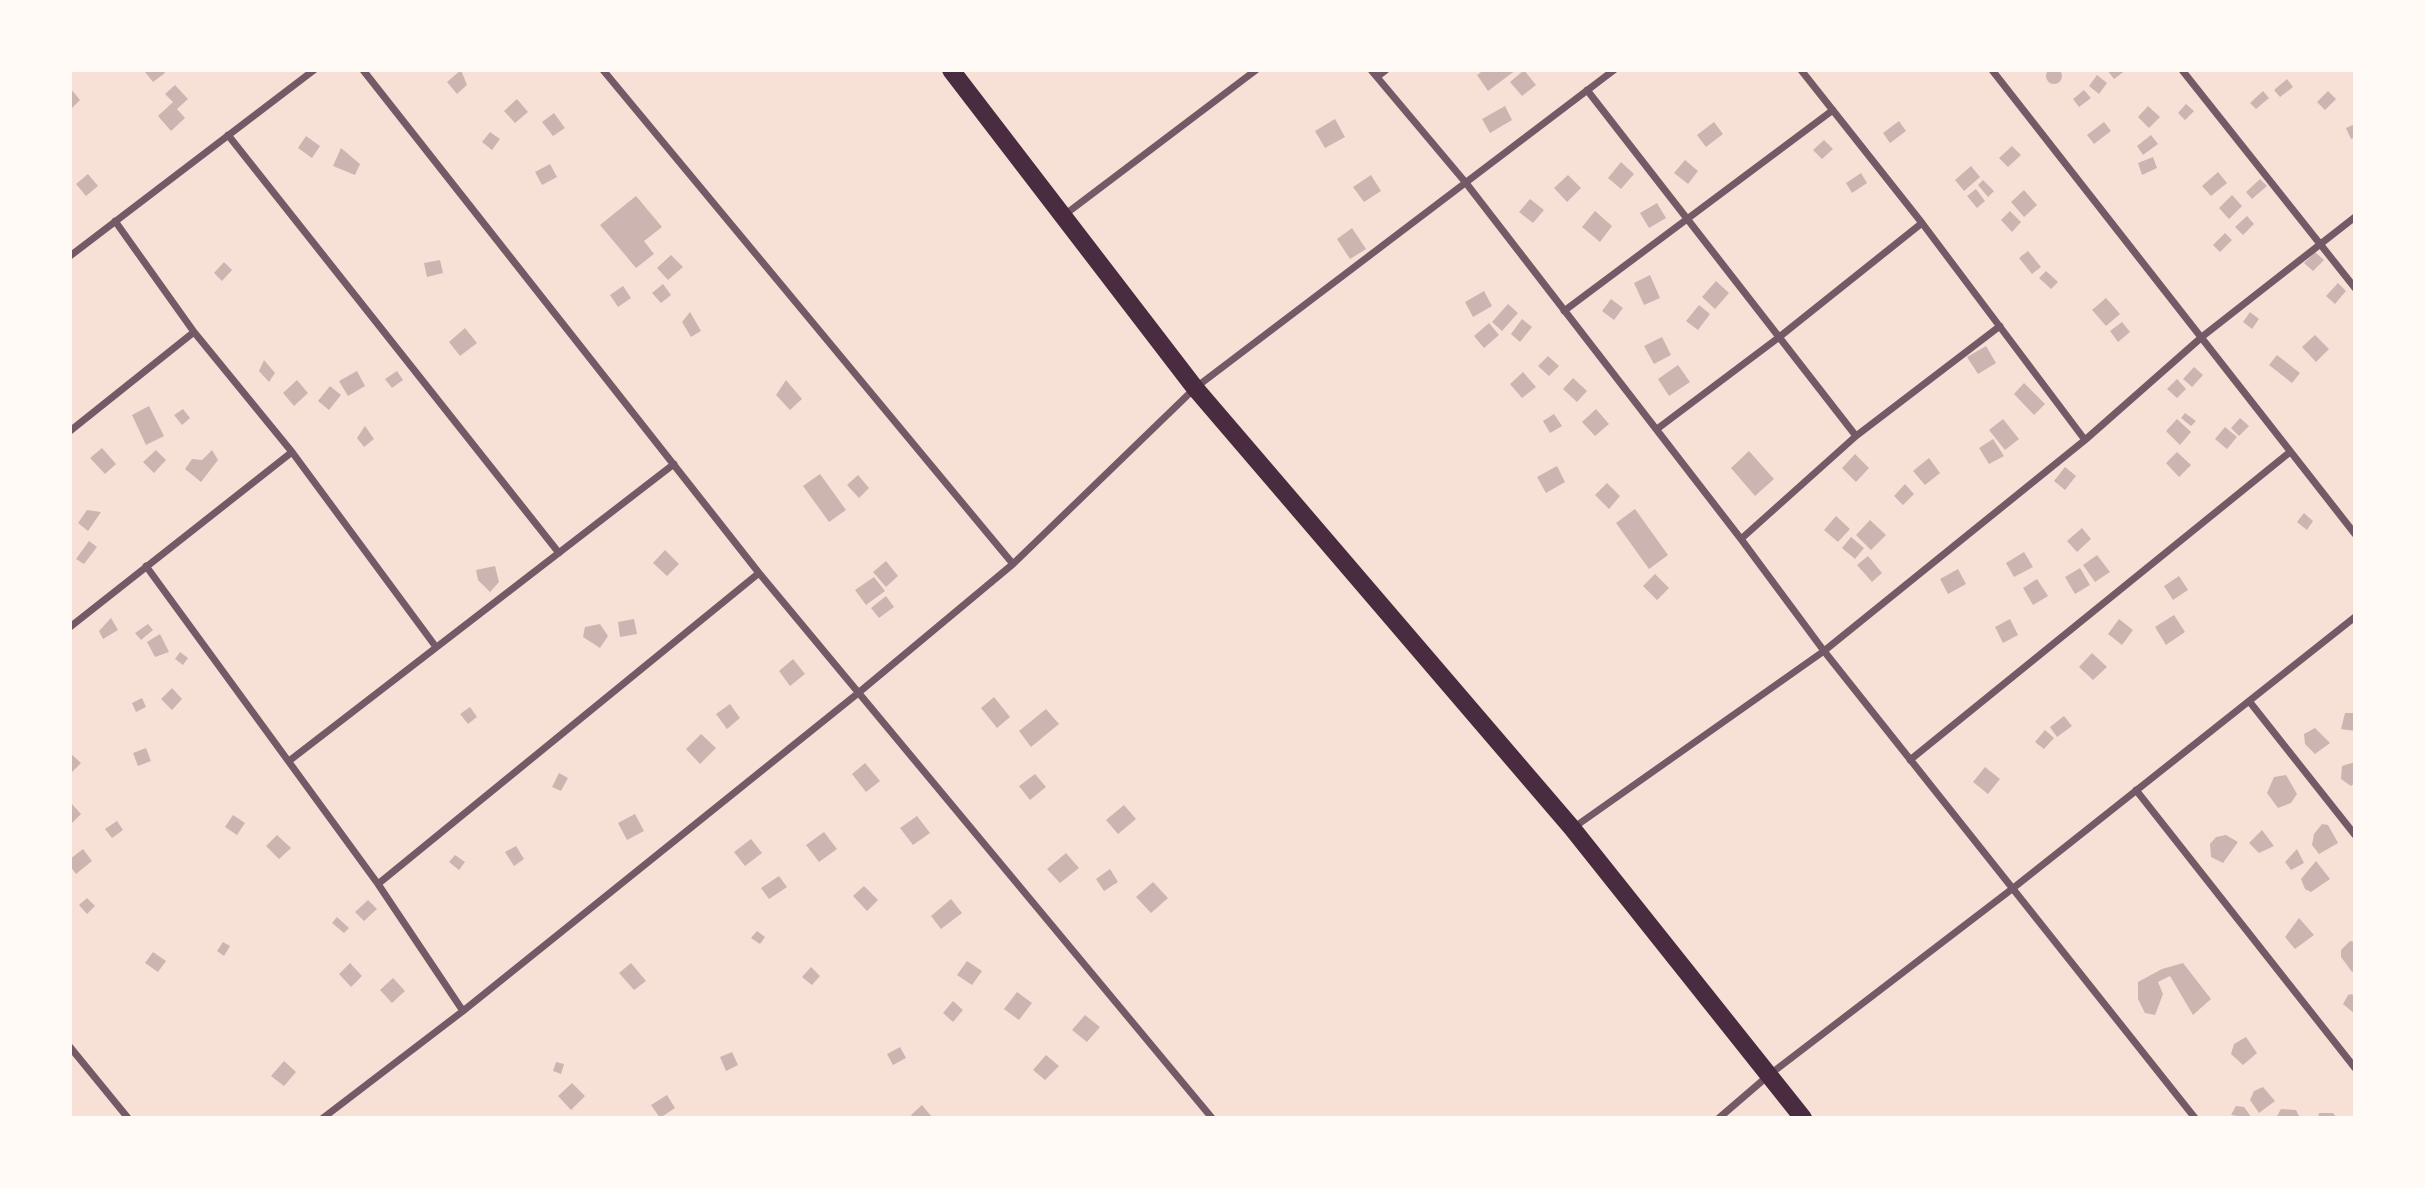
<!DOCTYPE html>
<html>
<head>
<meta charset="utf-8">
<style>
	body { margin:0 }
	#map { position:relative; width:2425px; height:1188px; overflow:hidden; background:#f7e1d7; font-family:"Fira Sans Condensed",sans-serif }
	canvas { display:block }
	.frame { position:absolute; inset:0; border:72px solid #fffaf5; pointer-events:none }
</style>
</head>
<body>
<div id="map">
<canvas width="2425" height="1188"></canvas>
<div class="frame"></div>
</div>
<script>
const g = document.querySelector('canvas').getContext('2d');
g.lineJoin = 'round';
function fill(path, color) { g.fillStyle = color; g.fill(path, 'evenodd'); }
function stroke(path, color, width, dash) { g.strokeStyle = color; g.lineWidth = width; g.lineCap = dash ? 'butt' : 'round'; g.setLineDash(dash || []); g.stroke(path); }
fill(new Path2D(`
	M2046 76a8 8 0 1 1 16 0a8 8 0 1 1-16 0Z
	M147,70H163L165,73L153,82L145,72Z
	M461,70L467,85L457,94L447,82Z
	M1484,70H1516L1488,91L1477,75Z
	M1524,70L1536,85L1522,96L1510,82Z
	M2107,70H2126L2114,79Z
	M2097,75L2107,83L2099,94L2089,86Z
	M2287,79L2293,87L2280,97L2274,90Z
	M175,85L188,99L177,109L185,118L171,131L158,116L173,102L165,94Z
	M70,88L80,100L70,110Z
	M2084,90L2091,98L2079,107L2073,99Z
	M2263,91L2269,98L2256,109L2250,103Z
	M2328,91L2336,99L2325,110L2317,102Z
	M517,99L528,112L515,123L504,111Z
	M2186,104L2194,111L2185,120L2178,113Z
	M1505,106L1512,120L1490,133L1482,119Z
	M2148,106L2160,117L2149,128L2138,117Z
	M554,113L565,128L553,136L542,122Z
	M1335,119L1345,137L1325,148L1315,131Z
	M1899,121L1906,131L1890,143L1883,133Z
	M1714,122L1723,134L1706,147L1697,135Z
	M2104,122L2111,131L2094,144L2087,135Z
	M2355,124V137L2351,139L2346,128Z
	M490,132L500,139L492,150L482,142Z
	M2151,135L2158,144L2143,155L2137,146Z
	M306,136L320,146L312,158L298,148Z
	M1824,140L1833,149L1822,159L1813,150Z
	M2012,146L2021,155L2008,167L1999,158Z
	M341,148L360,164L355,175L333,166Z
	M2153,157L2157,168L2142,175L2138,163Z
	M1685,160L1698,171L1688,184L1674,173Z
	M1621,162L1634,174L1621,189L1608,178Z
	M550,164L557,177L542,185L535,172Z
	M1971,166L1980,177L1964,191L1955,180Z
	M2218,172L2227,183L2211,196L2202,186Z
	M1861,173L1867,183L1852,193L1846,183Z
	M88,174L98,186L86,196L76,184Z
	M1371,175L1381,191L1364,202L1353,187Z
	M1568,175L1581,188L1567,202L1554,188Z
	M2260,179L2267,186L2252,199L2246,192Z
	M1983,180L1994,191L1988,197L1978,185Z
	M1976,189L1985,201L1977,208L1967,196Z
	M2024,190L2037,205L2024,217L2011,202Z
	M2232,195L2242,206L2229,219L2219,208Z
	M636,196L662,227L644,241L654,254L636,268L600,225Z
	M1530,199L1544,210L1533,223L1519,212Z
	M1657,203L1666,218L1649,228L1640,213Z
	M1595,211L1612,226L1600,242L1582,227Z
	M2010,211L2021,222L2012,232L2001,220Z
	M2247,216L2254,224L2243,235L2235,227Z
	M1352,228L1366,249L1350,259L1337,239Z
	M2225,233L2232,240L2220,252L2213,245Z
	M2028,251L2041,267L2032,274L2019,258Z
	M2315,252L2324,260L2313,271L2304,263Z
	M671,255L683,267L668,280L657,268Z
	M440,260L443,273L427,277L424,263Z
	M224,262L232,270L222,281L214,273Z
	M2046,271L2058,282L2051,289L2039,278Z
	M1650,275L1660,298L1644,305L1634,283Z
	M1716,281L1729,293L1715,309L1702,297Z
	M2338,283L2346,291L2335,304L2326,296Z
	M663,284L671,295L661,303L652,293Z
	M623,286L631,298L618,307L610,295Z
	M1484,291L1492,306L1473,317L1465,302Z
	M2106,298L2120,314L2106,326L2092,310Z
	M1611,299L1623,308L1614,320L1602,311Z
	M1508,304L1518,313L1502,331L1492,322Z
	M1699,305L1710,314L1698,330L1686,321Z
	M690,312L701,331L691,337L682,322Z
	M2250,312L2259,319L2252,329L2243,322Z
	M1522,319L1532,327L1520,342L1511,334Z
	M2122,322L2130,332L2118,342L2110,331Z
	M1489,323L1499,335L1484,348L1474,336Z
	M465,328L477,343L460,356L449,342Z
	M2315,335L2329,349L2316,362L2302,347Z
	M1662,337L1671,355L1654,364L1644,346Z
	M1986,346L1996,363L1978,374L1967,357Z
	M2277,355L2300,373L2292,383L2269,365Z
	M1548,356L1559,366L1549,376L1538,366Z
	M264,360L275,373L269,382L259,371Z
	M1678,365L1690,382L1669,396L1658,379Z
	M2194,367L2203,375L2192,387L2183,379Z
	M357,371L365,386L348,396L339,381Z
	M397,371L403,380L392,388L385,379Z
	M1523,372L1536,387L1522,398L1510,384Z
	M1573,378L1587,391L1577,402L1563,389Z
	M2177,379L2186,389L2177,398L2167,389Z
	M297,380L308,393L294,406L283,393Z
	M786,380L802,399L790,410L776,395Z
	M2024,383L2045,404L2034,415L2014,394Z
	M330,386L341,395L329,410L318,401Z
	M149,406L164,436L146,445L132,415Z
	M183,409L190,418L182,425L174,415Z
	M1596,409L1609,424L1595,436L1582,422Z
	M2185,413L2196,421L2191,426L2181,418Z
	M1554,414L1562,426L1550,433L1543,421Z
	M2240,418L2249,426L2239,436L2231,428Z
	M2003,419L2019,439L2005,450L1989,430Z
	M2177,419L2191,432L2180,445L2166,431Z
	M365,426L374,439L364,447L357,438Z
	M2225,427L2237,437L2227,449L2215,439Z
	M1993,439L2004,456L1989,464L1979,448Z
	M102,448L116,464L105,474L90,458Z
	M156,450L166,460L154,473L143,462Z
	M212,450L218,460L201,482L185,469L192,459L202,460Z
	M1749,451L1774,479L1755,496L1731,468Z
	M2177,452L2191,465L2179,477L2166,463Z
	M1855,454L1869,468L1856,482L1842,468Z
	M1929,458L1940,473L1925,485L1913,471Z
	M1557,466L1565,482L1546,493L1537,477Z
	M2065,467L2076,476L2065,490L2054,481Z
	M820,474L846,510L829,522L803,486Z
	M858,475L869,488L859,498L847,485Z
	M1607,483L1620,496L1609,509L1595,495Z
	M1905,484L1914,494L1903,505L1894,496Z
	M1635,509L1668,555L1649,569L1616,523Z
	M87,510L101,512L88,531L78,523Z
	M2304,513L2313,521L2307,530L2297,522Z
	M1836,516L1850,529L1838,542L1824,530Z
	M1870,520L1886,535L1871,550L1856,535Z
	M2082,528L2091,539L2077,552L2067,541Z
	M1851,537L1864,548L1855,559L1842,548Z
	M89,541L97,547L84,564L76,559Z
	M665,550L679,564L667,576L653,563Z
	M2024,552L2033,567L2014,577L2006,563Z
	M2097,555L2110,572L2095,582L2083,565Z
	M1868,556L1882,573L1872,582L1857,565Z
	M886,561L898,576L886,587L873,572Z
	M495,566L499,582L490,592L478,580L476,570Z
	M2080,568L2090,585L2075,594L2065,577Z
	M1958,569L1966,584L1948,594L1940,579Z
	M1655,574L1669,588L1657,600L1643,586Z
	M2179,576L2188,590L2173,600L2164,586Z
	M874,577L885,591L866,605L855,590Z
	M2037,579L2048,596L2033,605L2023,588Z
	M886,596L894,607L879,618L871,608Z
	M2174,615L2185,632L2166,645L2155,627Z
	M111,618L118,630L103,639L99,631Z
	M634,619L637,634L620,637L618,622Z
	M2010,619L2018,635L2003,643L1995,627Z
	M2119,619L2133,630L2122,645L2108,634Z
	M148,624L153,630L141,640L135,633Z
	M600,624L608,636L600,648L583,637L585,627Z
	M160,634L169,652L155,657L147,642Z
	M180,652L188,658L183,665L175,659Z
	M2092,653L2107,667L2093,680L2079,667Z
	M793,659L805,674L790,686L779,671Z
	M172,688L182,699L172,710L161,699Z
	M994,697L1010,717L997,728L981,708Z
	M142,698L146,707L136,712L132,703Z
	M730,704L740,718L727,729L716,714Z
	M470,707L477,717L468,724L460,714Z
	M1046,709L1059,724L1031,747L1019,731Z
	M2345,713H2355V731L2341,729Z
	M2064,716L2072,726L2057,737L2050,727Z
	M2315,728L2330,743L2315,754L2305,744L2304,734Z
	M2045,730L2054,738L2044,749L2035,742Z
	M701,734L716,748L700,764L686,749Z
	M146,748L151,761L138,766L133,753Z
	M70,753L81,763L70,774Z
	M2355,762V783L2351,786L2341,779L2342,766Z
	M865,763L880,781L866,792L852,774Z
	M1985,767L2000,779L1988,794L1973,782Z
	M559,773L568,778L561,791L552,787Z
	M1035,774L1046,787L1030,800L1019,786Z
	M2286,775L2297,794L2291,803L2278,808L2267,793L2274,777Z
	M70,802L81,814L72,823L70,821Z
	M1124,805L1136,819L1118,834L1106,820Z
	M635,814L644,831L627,840L618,823Z
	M233,815L245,823L237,835L225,827Z
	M917,816L930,833L913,845L900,828Z
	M117,821L123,830L112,838L105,829Z
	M2322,824L2328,825L2338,843L2319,854L2312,845L2314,834Z
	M2262,830L2274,846L2259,853L2249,843Z
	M824,832L837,849L819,862L806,845Z
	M277,835L291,848L279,859L266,846Z
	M2226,835L2238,842L2223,863L2211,857L2210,844L2216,837Z
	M751,839L762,853L745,866L734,852Z
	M516,846L524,859L514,866L505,852Z
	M83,849L92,861L76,874L70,866V859Z
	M2297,849L2304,863L2291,870L2285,862Z
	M1066,853L1079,868L1060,883L1047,869Z
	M455,855L465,862L459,870L449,862Z
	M2316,861L2330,879L2311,892L2305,889L2301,879Z
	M1110,869L1118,882L1104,891L1096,879Z
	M779,876L787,887L769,899L761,888Z
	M1153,882L1168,898L1151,913L1136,897Z
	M864,886L878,900L867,911L853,896Z
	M87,898L95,906L87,914L79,905Z
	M951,899L962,913L941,929L931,916Z
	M368,900L377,909L364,921L355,912Z
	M337,917L349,928L344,933L332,923Z
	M2299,918L2314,935L2295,949L2285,937Z
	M757,931L765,937L760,944L751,938Z
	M2350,941L2355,942V970L2352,972L2341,957V950Z
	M223,942L230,946L224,956L217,951Z
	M153,952L166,961L158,972L145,963Z
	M967,961L982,971L972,985L957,975Z
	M350,963L362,976L351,987L339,974Z
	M631,963L646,981L634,990L619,973Z
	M2183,963L2211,999L2193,1015L2170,976L2158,982L2163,994L2155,1015L2145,1013L2138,999V982L2162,969Z
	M811,967L820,976L812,985L802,977Z
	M393,978L405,991L392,1003L380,990Z
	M1017,992L1032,1003L1019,1020L1004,1009Z
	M2352,994L2355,997V1014L2343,1004L2348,995Z
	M953,1001L963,1010L953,1022L943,1013Z
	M1085,1015L1100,1027L1087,1042L1072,1030Z
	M2246,1037L2257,1053L2243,1065L2231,1054L2234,1044Z
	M900,1047L906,1058L893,1065L887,1054Z
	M732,1052L738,1065L726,1071L720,1057Z
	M1046,1055L1059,1066L1045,1080L1033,1070Z
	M284,1061L296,1072L284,1086L271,1076Z
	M556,1062L564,1064L561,1074L553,1071Z
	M572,1083L585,1096L571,1110L558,1096Z
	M2263,1087L2275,1101L2259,1113L2250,1100L2254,1091Z
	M667,1095L675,1108L660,1118L651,1105Z
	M922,1105L932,1117L931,1118H914L911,1115Z
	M2236,1106L2244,1107L2252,1118L2231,1115Z
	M2281,1109L2296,1110L2300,1118H2276Z
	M2319,1113H2333L2337,1118H2318Z`), '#ccb4b1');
stroke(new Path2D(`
	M363,70L759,573L1212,1118
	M603,70L1013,564
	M1371,70L1466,183L1741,539L1824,651L2195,1118
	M1801,70L1922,223L2085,440
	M1992,70L2355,534
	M2182,70L2355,288
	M1377,77L1386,70
	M1587,90L1856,436
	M228,135L559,553
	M1063,216L1256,70
	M70,256L314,70
	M1564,311L1833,110
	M1657,429L1778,338L1922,223
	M70,431L194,332
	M292,452L436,647
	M1741,539L1856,436L2000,326
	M146,566L378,884L463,1011
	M70,627L292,452L194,332L115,221
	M2249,701L2355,835
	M1910,760L2290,452
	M289,761L674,464
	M2136,790L2355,1068
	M1573,828L1824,651L2085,440L2203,336L2355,217
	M378,884L759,573
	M70,1047L128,1118
	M323,1118L463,1011L857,694L1013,564L1195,388L1614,70
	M1719,1118L1769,1075L2012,889L2355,617`), '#755966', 7);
stroke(new Path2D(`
	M951,70L1195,388L1572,828L1803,1118`), '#4a2c40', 18);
</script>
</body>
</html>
